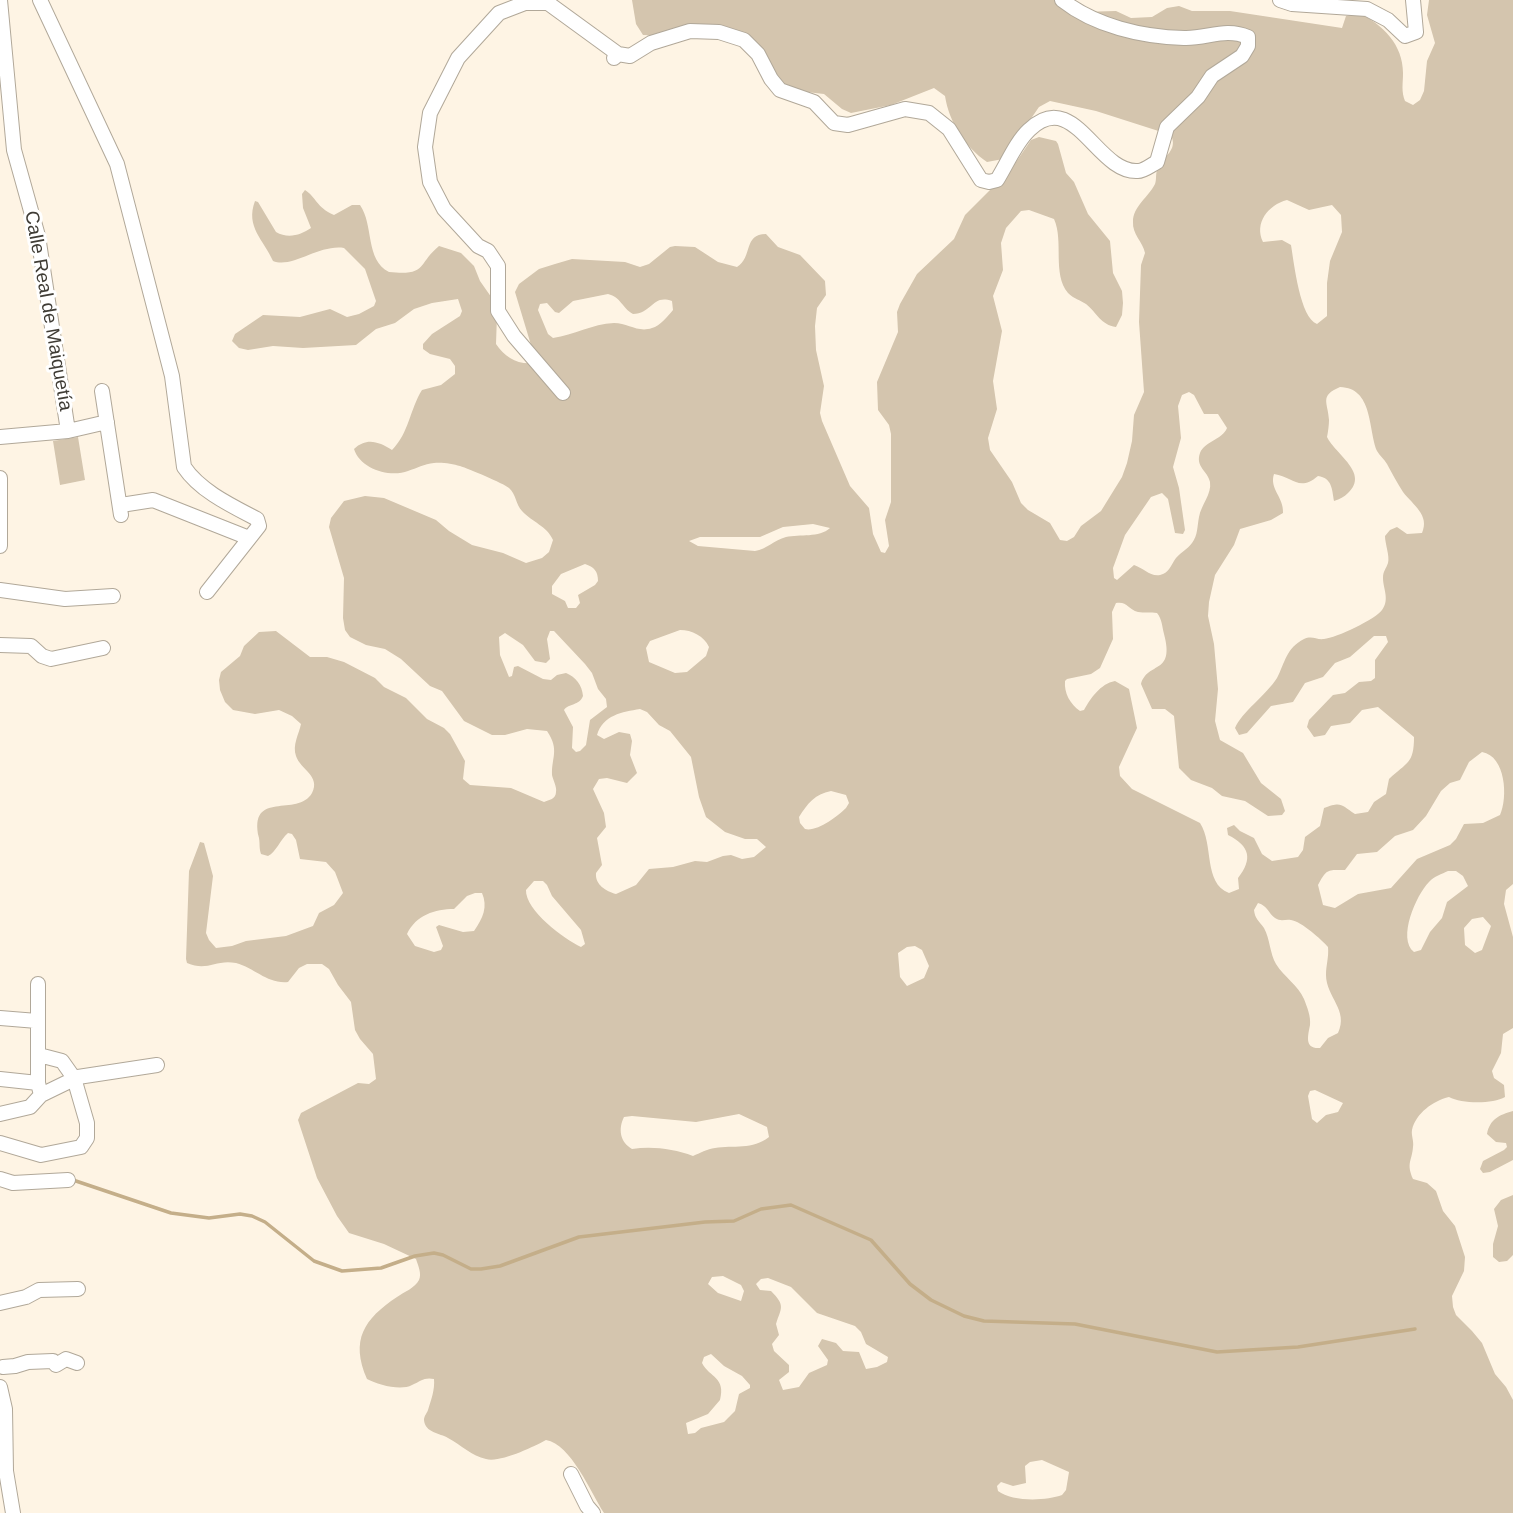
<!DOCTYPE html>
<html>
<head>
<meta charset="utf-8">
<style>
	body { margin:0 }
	canvas { display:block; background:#fef4e4 }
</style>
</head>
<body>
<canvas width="1513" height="1513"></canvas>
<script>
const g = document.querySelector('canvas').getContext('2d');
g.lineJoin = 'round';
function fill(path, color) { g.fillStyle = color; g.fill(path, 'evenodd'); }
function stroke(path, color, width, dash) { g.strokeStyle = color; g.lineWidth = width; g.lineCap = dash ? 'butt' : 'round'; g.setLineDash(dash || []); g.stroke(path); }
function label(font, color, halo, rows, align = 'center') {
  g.font = font + ' Helvetica,sans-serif'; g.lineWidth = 6; g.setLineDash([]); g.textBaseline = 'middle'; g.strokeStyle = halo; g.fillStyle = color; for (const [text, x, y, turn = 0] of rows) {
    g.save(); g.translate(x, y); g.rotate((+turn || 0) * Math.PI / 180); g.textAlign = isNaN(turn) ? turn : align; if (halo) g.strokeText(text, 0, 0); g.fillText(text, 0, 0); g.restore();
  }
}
fill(new Path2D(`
	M632,0H1062L1080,12L1116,11L1131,18L1152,17L1167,8L1179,6L1192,11H1230L1342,28L1346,16L1358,13C1383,24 1403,45 1403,73C1403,84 1401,91 1405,101L1413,105L1420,100L1424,91L1427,61L1435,43L1427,15L1429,0H1513V884L1506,890L1504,904L1513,937V1028L1503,1034L1501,1053L1492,1071L1494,1078L1504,1085L1505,1097C1493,1104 1462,1104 1449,1097C1433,1101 1416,1113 1412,1130C1411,1135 1414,1141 1413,1147C1412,1161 1406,1163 1413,1179L1427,1183L1436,1191L1443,1211L1455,1226L1465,1257L1464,1271L1452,1296L1453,1307L1456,1315L1472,1331L1482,1343L1495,1374L1506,1387L1513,1400V1513H604C591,1493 571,1444 546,1440C533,1447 500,1463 486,1459C472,1456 461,1445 448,1438C440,1433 425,1433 424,1420C424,1416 427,1413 428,1410C431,1400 435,1390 434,1379C424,1377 421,1381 412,1385C401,1391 378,1385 367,1379C350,1340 364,1319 397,1297C404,1292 415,1288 419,1280C422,1274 418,1265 416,1259L384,1244L349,1233L337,1216L317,1178L298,1120L301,1113L358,1083L369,1084L376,1079L373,1054L360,1039L355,1030L351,1002L338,985L329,969L322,964H307L299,968L288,982C267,984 255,968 236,963C215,959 208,972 187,963L186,959L189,871L200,842L204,843L213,876L206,933L209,940L216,948L232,946L246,941L286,936L313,926L319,913L334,905L343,893L335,872L326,862L300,859L296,840L292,834L288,833C280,840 276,852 268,856L261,854C259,848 260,844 259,838C248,789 298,818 312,793C321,776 300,769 296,756C292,745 299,734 301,724L292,716L279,710L255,714L233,710L225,702L220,690L219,680L221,672L240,656L244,646L259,632L276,631L310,657H327L344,662L375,678L384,687L406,698L427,719L444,728L450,734L465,761L463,779L470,785L511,788L544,802C549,800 556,799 556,792C557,787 553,780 552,775C551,758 560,750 547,731L527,729L505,735H492L464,721L442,691L430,686L401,659L385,649L366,645L350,637L345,630L343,618L344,578L329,527L331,518L344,501L365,496L384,498L436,520L449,531L472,545L503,553L526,563L542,558L549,552L553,540C547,526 532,522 522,511C516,505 516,494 509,488C503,483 469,469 460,466C453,464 442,462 434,463C424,464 417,468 408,471C390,478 360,469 354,449C367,437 379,442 392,450C409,433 410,409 422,390L441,385L455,374V366L450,359L430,354L423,349V344L432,334L460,316L462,311L458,299L432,303L414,309L395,323L376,329L356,345L303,348L273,346L248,350L239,348L232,341L235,334L263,315L300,317L330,309L347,317L359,314L374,306L376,301L365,269L344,248C319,244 292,269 273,261C264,240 245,227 255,201L258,202L276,232C288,239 301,235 311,228L303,208L302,194L305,190C317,198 316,207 334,215L352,205H360C374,225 365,260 389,272C428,276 417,264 439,246L461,253L474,266L480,281L494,301L497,315L496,344C505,357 517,365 534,363L537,357L531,345L515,292L519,284L539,269L555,264L572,259L625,262L640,267L649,264L670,247L675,246L695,247L718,262L737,267C753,257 743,234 766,234L778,247L800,255L825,281L826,295L817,308L815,326L816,350L824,386L820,413L822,421L850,486L869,508L873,534L881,552L885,553L889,546L885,520L891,502V434L889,425L878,410L877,382L898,332L897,312L900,304L917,274L954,239L965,215L1012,168L1031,140L1039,137L1056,141L1058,144L1066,173L1074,182L1088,214L1110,241L1113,273L1122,291L1123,303L1122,315L1116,327C1101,325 1097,313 1086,304C1080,300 1074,299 1068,293C1052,274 1064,241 1054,219L1029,210L1021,211L1006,228L1001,243L1003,270L993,296L1002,331L993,381L997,409L988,438L990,450L1012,482L1021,503L1028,510L1050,523L1060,540L1067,541L1074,537L1081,526L1101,511L1122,477L1127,463L1132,441L1134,415L1144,392L1139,322L1141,265L1145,253C1143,242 1132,234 1133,222C1133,206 1148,198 1155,184C1157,179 1155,173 1158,168C1164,155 1178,151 1171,135L1096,111L1050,101L1039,107L1003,159L987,162C965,147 949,122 945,96L934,88L891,105L851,113L842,109L824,94L798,91L778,81L741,38L643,35L636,24ZM1287,200L1309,210L1332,205L1341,215L1342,232L1330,261L1327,283V316L1317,324C1300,318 1294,263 1291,245L1282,240L1263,242C1254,223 1268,205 1287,200ZM608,294C621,297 622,308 633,314C653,313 652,294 672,301L673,310C668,316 660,326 652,328C638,333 628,323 614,323C592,324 574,335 553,338L548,334L538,310L540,304L547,303L555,312L559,313L573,301ZM1340,387C1373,388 1368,428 1377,451C1380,456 1384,459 1387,464C1392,473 1397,483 1403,492C1413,505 1430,515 1422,533L1407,534L1397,527L1390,530L1385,536C1385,544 1390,556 1388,563C1386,569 1383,571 1383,578C1383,589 1390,599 1382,610C1376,619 1336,638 1324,639C1316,640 1312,635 1304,639C1286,648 1285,663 1277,678C1267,694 1241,713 1235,728L1239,735L1247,733L1271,706L1293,702L1305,683L1323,677L1335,663L1350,657L1374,636H1386L1388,642L1375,660V678L1371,681L1359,682L1345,693L1333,695L1309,720L1307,727L1314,737L1325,735L1331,726L1350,723L1362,710L1378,707L1414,737C1414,764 1407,762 1389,779L1386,794L1374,802L1368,812L1355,814C1341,805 1342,801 1324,808L1320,826L1305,837L1303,850L1298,857L1272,861L1262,854L1254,838L1240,831L1234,825L1227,828L1228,835C1250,846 1253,859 1238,878L1239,889L1229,893C1203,883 1214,844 1200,823L1132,789L1120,776L1119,767L1137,728L1129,689L1115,681C1100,684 1091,698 1084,710L1080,711C1070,704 1064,693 1065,681L1067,679L1091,674L1100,668L1113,639L1112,612L1116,603C1127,601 1128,609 1138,612C1144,613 1151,612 1157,613C1162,619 1162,626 1164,634C1175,675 1148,661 1141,684L1152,709H1165L1174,716L1179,768L1191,780L1212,788L1222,796L1245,801L1268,816L1282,815L1285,811L1281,799L1261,783L1243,753L1220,740L1215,721L1218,689L1214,644L1208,616L1209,602L1215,575L1234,545L1240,529L1271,520L1283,513C1284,497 1269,489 1274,474C1293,477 1299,492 1318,476C1332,478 1332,489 1334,501C1340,499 1344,497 1348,493C1370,473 1335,454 1327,437C1328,432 1329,425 1329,420C1328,402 1319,396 1340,387ZM1189,392L1194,395L1204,414H1218L1227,428C1222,440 1205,441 1200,453C1195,467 1208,471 1210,482C1212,494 1201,505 1199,517C1197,527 1198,535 1192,543C1188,549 1181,552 1176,558C1172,563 1170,571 1163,574C1152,579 1144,568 1134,565L1117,580L1114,578L1113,568L1125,535L1151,497L1162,493L1168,499L1175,533L1183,534L1185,530L1179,488L1173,467L1181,438L1178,406L1182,395ZM813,524L830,528C819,538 800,534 786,537C774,540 767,549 755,551L698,546L689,541L700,537H760L783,527ZM585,564C594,567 598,571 598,581L595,585L578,595L580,603L576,608H568L565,601L552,594V586L561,574ZM680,630C692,630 704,636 709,647L706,656L687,672L675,673L649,662L646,648L650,641ZM550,631H554L585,664L592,673L598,689L606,699L607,707L590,720L586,745L580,751L576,752L572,748L573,727L564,710C569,703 579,706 583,696C582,685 576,677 566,673L557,675L551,680L543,679L518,666L514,667L512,676L509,677L500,655L499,637L505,633L523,645L535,661L546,663L550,659L547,639ZM640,709L647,712L659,725L670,731L691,757L699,797L706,817L725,832L745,839H757L766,847L754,857L742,859L731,855L723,856L707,862L695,861L673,867L649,869L636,885L616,894C606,891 595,885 596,873L602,865L597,838L606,827L604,813L593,789L599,779L607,778L627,783L637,773L630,755L632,741L630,734L619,732L604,739L597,735C603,715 622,712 640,709ZM1482,752C1506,756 1508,798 1500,815L1483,823L1464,824L1456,839L1450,845L1417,859L1391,888L1358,894L1335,908L1323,905L1318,885C1327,868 1328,870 1345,870L1357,854L1377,852L1395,836L1413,830L1426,816L1441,791L1450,783L1460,780L1469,762ZM831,791L846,795L849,803L846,808C837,817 817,832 805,829L800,823L799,817C807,804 815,794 831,791ZM1448,871H1456L1463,876L1468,886L1447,902L1442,918L1430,932L1421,950L1414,952C1397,939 1416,895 1429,882C1434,876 1442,874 1448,871ZM534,881H543L547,885L552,896L581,930L585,944L581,947C564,939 525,910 526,890ZM475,893H482C488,907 483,918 474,931L463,932L439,925L436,927L443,946L441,950L434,952L415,946L407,934C416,915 435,909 454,909L467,896ZM1258,903C1268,906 1268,913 1275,918C1281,922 1285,919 1291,920C1301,921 1322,940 1328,947C1329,957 1326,965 1326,975C1326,997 1349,1010 1338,1033L1328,1038L1320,1048C1304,1049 1308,1036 1310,1025C1311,1016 1307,1007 1304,999C1298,985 1284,977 1276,964C1270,954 1270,939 1264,928C1259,921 1255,919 1254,910ZM1483,917L1491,926L1482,950L1475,953L1465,945L1464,928L1472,919ZM915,946L922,950L929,966L924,978L907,986L900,977L898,953L907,947ZM1315,1090L1343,1103L1338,1112L1326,1115L1317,1123L1312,1119L1308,1096L1310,1091ZM739,1114L767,1127L769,1137C753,1150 733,1145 715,1148C707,1149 700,1153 693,1156C674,1149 653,1146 632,1149C620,1142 618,1129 624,1117L632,1116L696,1122ZM723,1276L741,1285L744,1291L741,1301L718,1293L708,1284L712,1277ZM768,1278L791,1287L817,1313L855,1326L861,1332L866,1344L888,1357L887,1362L877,1367L866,1369L859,1352L843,1351L836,1343L822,1339L818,1346L828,1360L827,1365L809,1373L799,1387L783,1390L779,1380L789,1372V1365L774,1351L772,1344L779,1335L776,1324C781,1308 786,1306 771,1291L760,1290L756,1284L761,1279ZM711,1354L724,1366L742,1376L750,1385V1388L739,1394L735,1411L724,1422L701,1428L695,1433L688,1434L686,1423L708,1414L720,1400C726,1377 710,1378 702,1363L704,1357ZM1042,1460L1069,1472L1066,1490L1062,1495C1046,1501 1012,1502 998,1491L997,1486L1001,1482L1013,1486L1026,1483L1025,1466L1030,1462Z
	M78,437L85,480L60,485L53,441Z
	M1513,1111V1160L1490,1172L1483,1173L1480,1169L1483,1161L1504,1150L1507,1147L1506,1143L1496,1142L1487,1134C1490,1119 1499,1115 1513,1111Z
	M1513,1195V1255L1507,1261L1499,1262L1493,1257V1244L1498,1226L1494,1209L1501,1200Z`), '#d4c5ae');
stroke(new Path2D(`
	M70,1179L171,1213L209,1218L240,1214L252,1216L265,1222L314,1261L342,1271L381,1268L415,1256L434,1253L443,1255L471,1269H481L500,1266L579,1237L705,1222L734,1221L761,1209L791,1205L871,1240L910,1284L931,1300L964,1316L984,1321L1075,1324L1217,1352L1298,1347L1415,1329`), '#c4ae89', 3.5);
const minor = new Path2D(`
	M40,0L117,164L172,376L184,467C200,491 232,506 257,519L259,526L207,592
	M1280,0L1292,4L1367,9L1388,20L1405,36L1416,32L1413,0
	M614,58L618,54L630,56L651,43L690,31L719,32L744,40L758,54L771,79L780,90L814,102L834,123L848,125L905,109L929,113L949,129L981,180L989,182L997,180C1007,164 1016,142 1029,130C1074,86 1097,174 1138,171C1144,171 1151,165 1157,162L1167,127L1198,97L1212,76L1242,56L1248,46V37C1225,27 1207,39 1184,38C1142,37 1095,26 1062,0
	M102,391L121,515
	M563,393L514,336L498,311V266L488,251L478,246L444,209L430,182L425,147L430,113L458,58L499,13L525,3H548L618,54
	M68,431L107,422
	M0,437L68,431L38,236L14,150L0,0
	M0,478V546
	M121,505L153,500L249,538
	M0,590L65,599L113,596
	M0,645L31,646L42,656L51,659L103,648
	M38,984V1083L41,1095
	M0,1018L37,1021
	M0,1079L38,1083
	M0,1114L30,1107L41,1095L78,1077L157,1065
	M0,1143L41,1155L81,1147L87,1138V1123L74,1078L62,1061L39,1055
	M0,1179L13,1183L68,1180
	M0,1303L26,1297L39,1290L78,1289
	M3,1367L15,1366L28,1362L53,1361L56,1365L66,1359L77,1363
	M0,1387L5,1409L6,1471L13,1513
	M571,1474L587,1506L593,1513`);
stroke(minor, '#b1a899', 16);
stroke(minor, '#fff', 14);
label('19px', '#3f3c35', '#fff', [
	["Calle Real de Maiquetía",48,311,80]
]);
</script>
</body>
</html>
